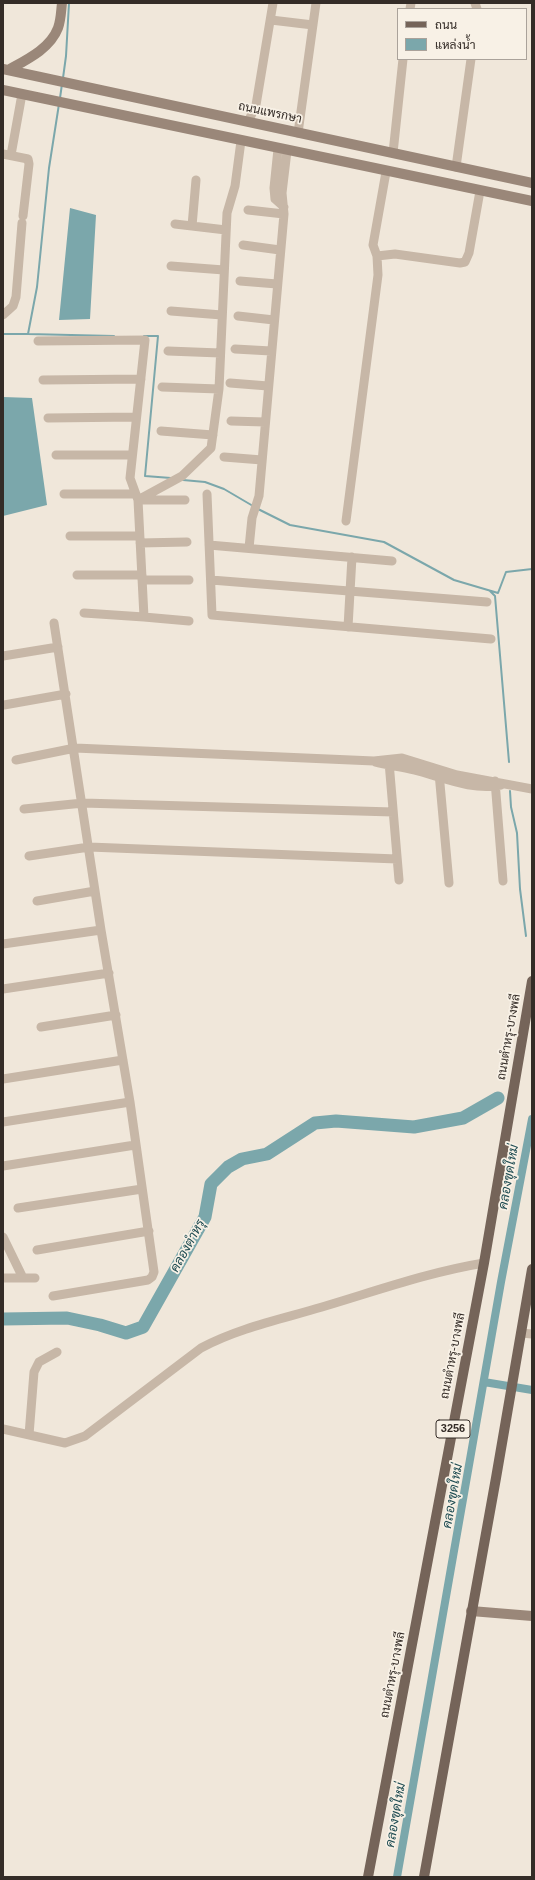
<!DOCTYPE html>
<html>
<head>
<meta charset="utf-8">
<style>
	body { margin:0 }
	#map { position:relative; width:535px; height:1880px; overflow:hidden; background:#f0e7da; font-family:Helvetica,Sarabun,sans-serif }
	canvas { display:block }
	.frame { position:absolute; inset:0; border:4px solid #342c27; pointer-events:none }
	.legend { position:absolute; left:397px; top:8px; width:130px; height:52px; box-sizing:border-box; background:#f8f1e6; border:1px solid #aaa29a; margin:0; padding:5px 7px; list-style:none; font-size:12px; color:#342c27 }
	.legend li { display:flex; align-items:center; gap:8px; height:20px }
	.legend b { width:20px; border:1px solid #aaa29a }
</style>
</head>
<body>
<div id="map">
<canvas width="535" height="1880"></canvas>
<div class="frame"></div>
<ul class="legend">
<li><b style="height:5px;background:#756459"></b>ถนน</li>
<li><b style="height:11px;background:#7ba7ab"></b>แหล่งน้ำ</li>
</ul>
</div>
<script>
const g = document.querySelector('canvas').getContext('2d');
g.lineJoin = 'round';
function fill(path, color) { g.fillStyle = color; g.fill(path, 'evenodd'); }
function stroke(path, color, width, dash) { g.strokeStyle = color; g.lineWidth = width; g.lineCap = dash ? 'butt' : 'round'; g.setLineDash(dash || []); g.stroke(path); }
function label(font, color, halo, rows, align = 'center') {
  g.font = font + ' Helvetica,Sarabun,sans-serif'; g.lineWidth = 3.5; g.setLineDash([]); g.textBaseline = 'middle'; g.strokeStyle = halo; g.fillStyle = color; for (const [text, x, y, turn = 0] of rows) {
    g.save(); g.translate(x, y); g.rotate((+turn || 0) * Math.PI / 180); g.textAlign = isNaN(turn) ? turn : align; if (halo) g.strokeText(text, 0, 0); g.fillText(text, 0, 0); g.restore();
  }
}
fill(new Path2D(`
	M70,208L96,215L90,319L59,320Z
	M3,397L32,398L47,505L3,516Z`), '#7ba7ab');
stroke(new Path2D(`
	M63,78L66,56L69,3
	M60,98L62,84
	M59,104L49,168L37,287L28,334L114,336
	M3,334H28
	M144,336H158L145,476L171,478
	M183,480L205,482L224,489L253,506
	M258,509L290,525L384,542L454,580L498,593L506,572L532,569
	M490,591L495,596L509,762
	M510,791L511,807L517,833L520,889L526,936`), '#7ba7ab', 2);
stroke(new Path2D(`
	M484,1382L532,1390
	M397,1877L501,1282L532,1119`), '#7ba7ab', 8);
stroke(new Path2D(`
	M3,1319L67,1318L100,1325L126,1333L143,1327L205,1217L211,1184L228,1167L242,1159L267,1154L315,1123L336,1121L414,1127L463,1118L498,1098`), '#7ba7ab', 13);
stroke(new Path2D(`
	M475,3L477,9
	M410,9L411,3
	M271,20L313,25
	M248,122L256,105L273,3
	M298,133L316,3
	M278,149L274,188L275,199L284,207
	M393,153L403,59
	M3,154L28,159L29,164L23,216
	M11,155L22,94
	M456,167L471,59
	M248,210L284,214
	M175,224L226,230
	M192,226L196,180
	M243,245L280,250
	M377,256L373,245L386,172
	M171,266L224,270
	M240,281L277,284
	M171,311L222,315
	M3,315L13,306L16,297L22,223
	M238,316L274,320
	M38,341L145,340L130,478L138,500L144,617L84,613
	M235,349L271,351
	M168,351L220,353
	M43,380L141,379
	M230,383L268,386
	M162,387L219,389
	M48,418L136,417
	M231,421L265,422
	M161,431L213,435
	M56,455H132
	M224,457L262,460
	M64,494H135
	M207,494L212,615L491,639
	M138,500L182,476L211,448L219,389L227,213L235,186L241,141
	M139,500H185
	M346,521L378,275L377,256L395,254L460,263L465,262L469,253L480,191
	M70,536H139
	M140,543L187,542
	M209,545L392,561
	M249,548L252,518L259,496L284,214L282,193L287,151
	M77,575H142
	M142,580H189
	M211,580L487,602
	M144,617L189,621
	M348,627L352,557
	M3,656L58,647
	M4,705L66,694
	M16,760L75,748L374,761L402,758L457,775L532,789
	M375,762C388,766 401,766 414,770C442,777 472,791 501,785
	M389,762L399,880
	M439,773L449,883
	M495,781L503,881
	M24,809L83,803L393,812
	M29,856L89,847L397,859
	M37,901L95,891
	M3,944L101,930
	M3,989L109,973
	M41,1027L116,1015
	M3,1079L123,1060
	M3,1122L130,1102
	M3,1166L135,1145
	M18,1208L142,1189
	M3,1237L23,1278
	M37,1250L149,1231
	M3,1278H35
	M53,1296L148,1280L152,1277L154,1272L130,1102L101,930L54,623
	M521,1333L532,1334
	M3,1429L65,1443L85,1436L201,1348C238,1328 282,1319 322,1307C376,1291 429,1272 484,1263
	M29,1435L34,1372L39,1362L57,1352`), '#c7b7a7', 9);
stroke(new Path2D(`
	M3,69L532,183
	M8,70C26,60 50,49 58,28C61,20 61,11 62,3
	M3,90L532,201
	M471,1611L532,1616`), '#9a8779', 10);
stroke(new Path2D(`
	M368,1877L484,1263L532,981
	M424,1877L496,1478L532,1269`), '#756459', 10);
for (const [x, y, w] of [
	[453,1429,34]
]) { const box = new Path2D(); box.roundRect(x - w / 2, y - 9, w, 18, 3); g.fillStyle = '#f8f1e6'; g.fill(box); stroke(box, '#342c27', 1); }
label('bold 11px', '#342c27', null, [
	["3256",453,1429]
]);
label('12px', '#342c27', '#f8f1e6', [
	["ถนนแพรกษา",270,113,12],
	["ถนนตำหรุ-บางพลี",509,1037,-80],
	["ถนนตำหรุ-บางพลี",453,1356,-79],
	["ถนนตำหรุ-บางพลี",393,1675,-79]
]);
label('italic 13px', '#204d53', '#f8f1e6', [
	["คลองขุดใหม่",509,1177,-80],
	["คลองตำหรุ",188,1246,-61],
	["คลองขุดใหม่",453,1496,-80],
	["คลองขุดใหม่",396,1815,-80]
]);
</script>
</body>
</html>
